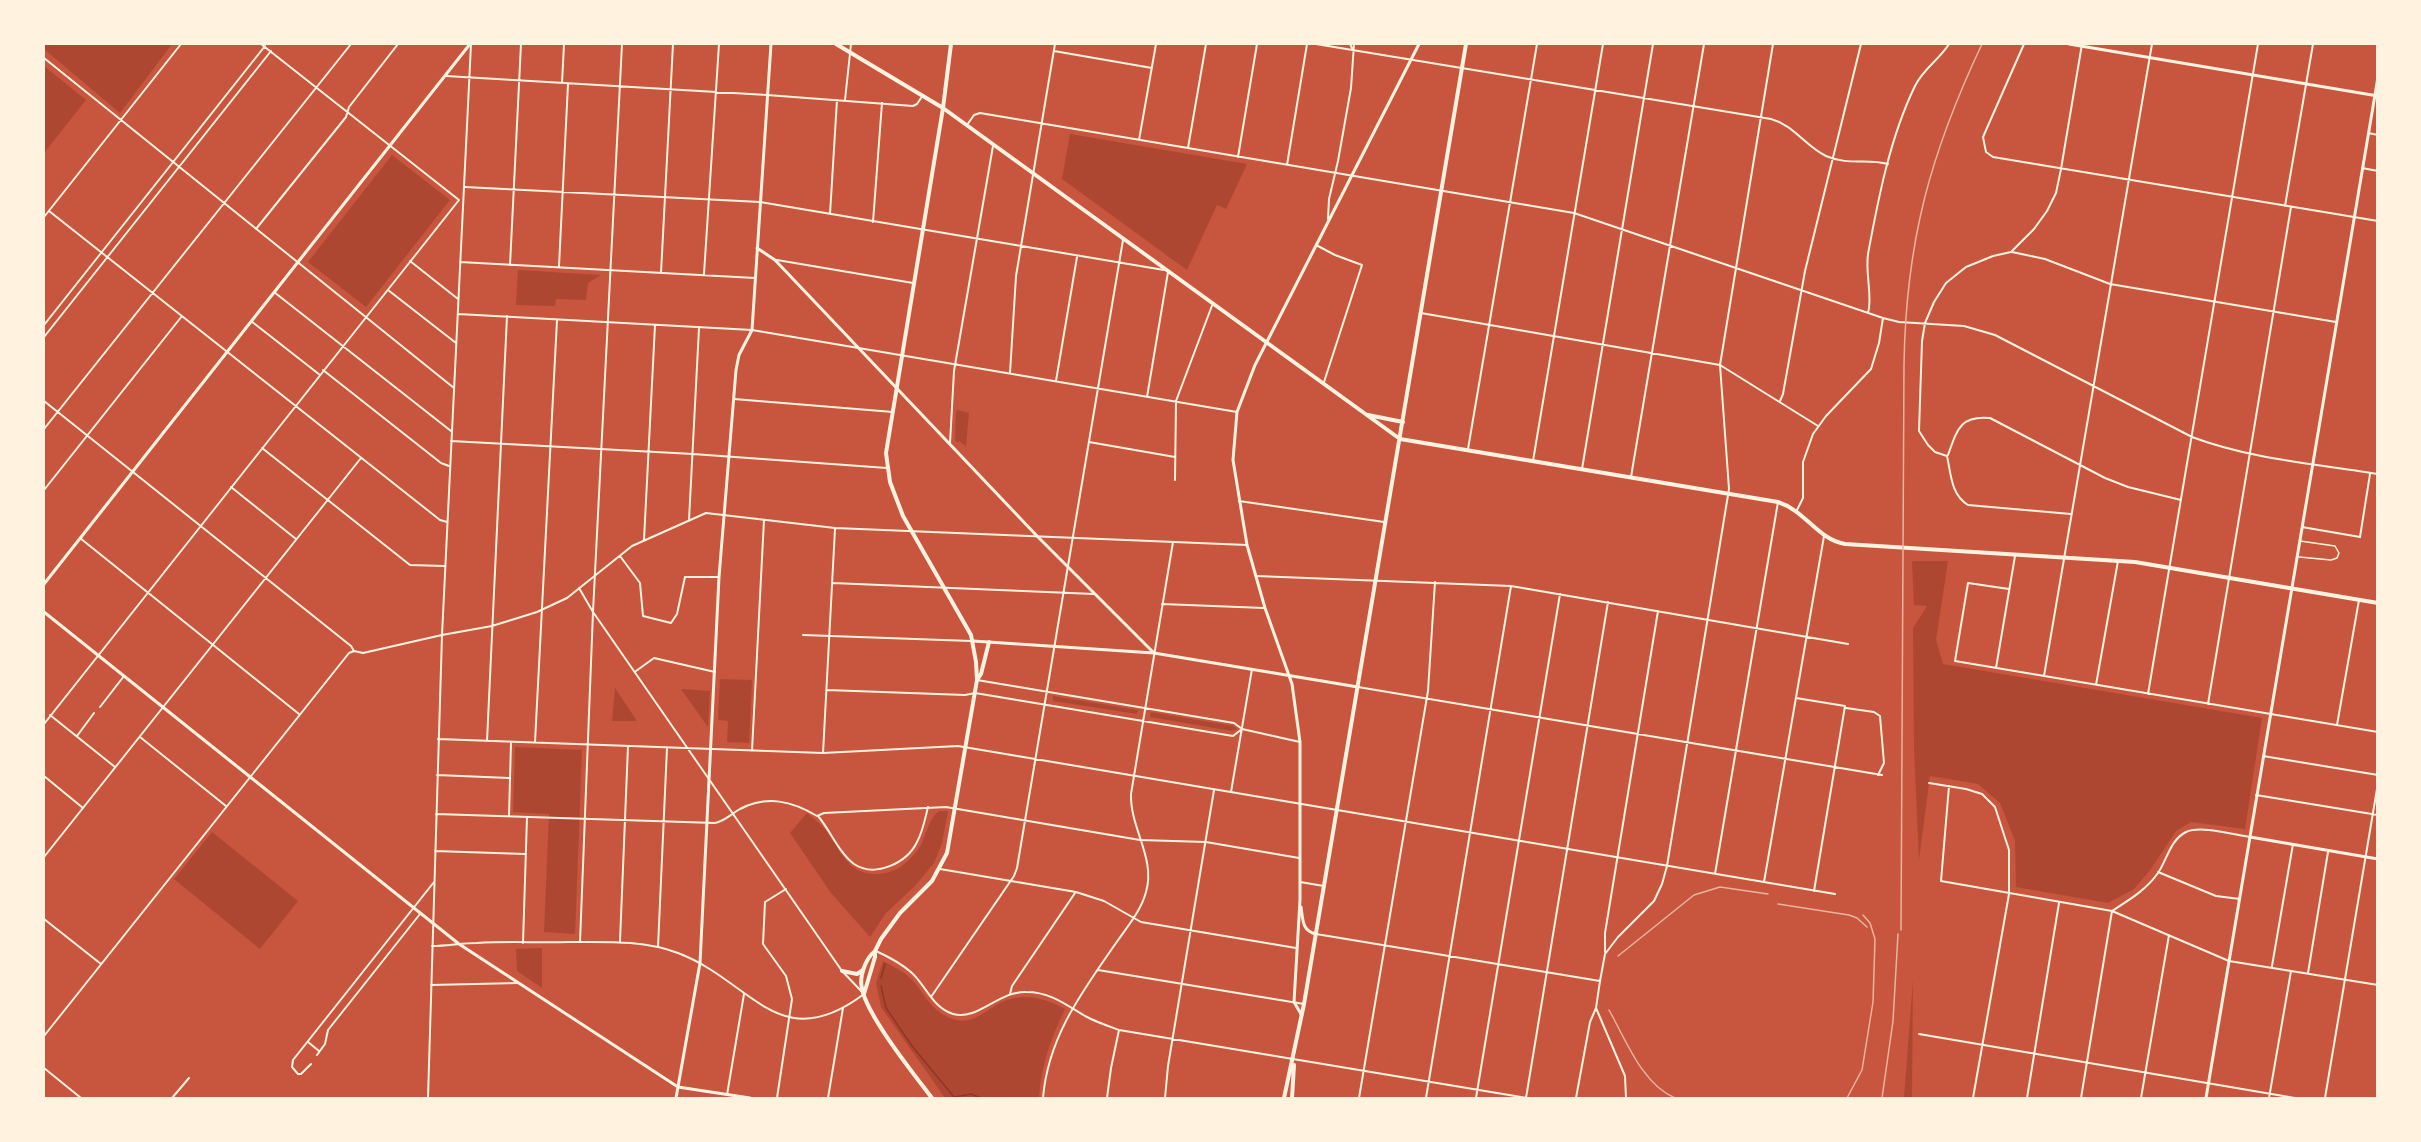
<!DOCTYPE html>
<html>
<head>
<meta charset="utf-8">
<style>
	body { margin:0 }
	#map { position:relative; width:2421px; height:1142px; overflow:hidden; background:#c8553d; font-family:Manrope,sans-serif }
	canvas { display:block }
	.frame { position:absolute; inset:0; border:45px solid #fff3e0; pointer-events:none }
</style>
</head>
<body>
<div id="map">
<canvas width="2421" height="1142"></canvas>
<div class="frame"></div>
</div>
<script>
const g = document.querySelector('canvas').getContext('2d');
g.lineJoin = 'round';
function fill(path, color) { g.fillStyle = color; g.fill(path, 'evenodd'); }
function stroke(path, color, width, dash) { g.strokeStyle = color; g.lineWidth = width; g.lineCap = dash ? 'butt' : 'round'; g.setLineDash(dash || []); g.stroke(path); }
fill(new Path2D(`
	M44,44H172L120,113L44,49Z
	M44,66L86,100L44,153Z
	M1070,134L1247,164L1226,209L1217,205L1187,270L1062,179Z
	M392,155L450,200L366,307L308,262Z
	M518,270L601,275L588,283L586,300L556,299L555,306L516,305Z
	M958,410L969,413L966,446L959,441L957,443L955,439L956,411Z
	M1912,561H1948L1936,640L1943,664L2262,718L2245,829L2191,822L2176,831L2151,869L2134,889L2108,903L2016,887L2015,841L2000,803L1978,784L1930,776L1919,860L1914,749L1913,628L1927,606L1914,605Z
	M720,679L752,680L749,743L727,742L728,721L718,720Z
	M615,688L637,721H612Z
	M681,689L710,691L708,727Z
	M1053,696L1138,710L1137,714L1053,701Z
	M1151,712L1233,726L1237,729L1232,731L1150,717Z
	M515,747L582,750L575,934L544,932L549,814L513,812Z
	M939,811H948L942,843L934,863L915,886L886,913L870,937L831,893L790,833L807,813C813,818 820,823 825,829C840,849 848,876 878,874C895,873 907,864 917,851C927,839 926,821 939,811Z
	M212,832L298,901L260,949L174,879Z
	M542,948V988L517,971L516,949Z
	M883,961C892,966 903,971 910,978C925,993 931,1012 953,1019C975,1027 988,1006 1007,1000C1028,993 1047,999 1065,1009C1051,1038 1041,1065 1039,1098H945L881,1007L876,983Z
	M1913,980L1912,1098H1904Z`), '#ae4732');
stroke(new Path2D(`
	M881,978L885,964
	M881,986L886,1008L912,1046L954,1097L971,1094L981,1098`), '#8f3625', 1.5);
stroke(new Path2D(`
	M2299,557L2331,560L2337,558L2339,553L2335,546L2300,541`), '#fff3e0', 1.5);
stroke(new Path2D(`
	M261,44L459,200
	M1316,44L1771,119C1794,125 1805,146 1826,156C1849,166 1866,158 1888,164
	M1350,44L1353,50
	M2024,44L1983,137L1986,152L1993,157L2378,221
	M1054,51L1152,68
	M44,58L454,388
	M446,76L767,95L913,106L917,104L923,95
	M562,83L564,44
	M845,100L851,44
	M967,125L974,115L980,113L1574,213L1883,318L1899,322L1964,326L1995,335L2192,437C2250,459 2316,464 2378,474
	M2368,133L2378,135
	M1139,140L1156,44
	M1188,148L1206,44
	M1238,157L1257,44
	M1287,165L1307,44
	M2362,168L2378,171
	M465,187L760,202L1164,270
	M2285,206L2313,44
	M49,211L440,520L447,522
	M830,214L837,100
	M44,217L181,44
	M1328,219L1329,199L1338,161L1351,88L1354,44
	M873,222L882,103
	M256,229L346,117L349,107L398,44
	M1316,245L1335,255L1362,265L1324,382
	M2012,252L2045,259L2110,284L2336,322
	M777,260L913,283
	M410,261L458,299
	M460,262L755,278
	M510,265L521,44
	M559,266L568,84
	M661,273L673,44
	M704,274L719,44
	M388,290L456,343
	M274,292L451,431
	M1421,313L1720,365L1818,426
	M1868,313C1873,297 1865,274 1868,254C1878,200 1890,137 1915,86C1923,69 1940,59 1949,44
	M458,314L752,330L1237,412
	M251,321L320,375
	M44,325L265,46
	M44,337L271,51
	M323,370L441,463L449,466
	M1010,373L1016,276L1055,44
	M1056,381L1077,257
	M1147,397L1168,272
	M734,399L893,412
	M44,401L351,646L354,651
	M1780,401L1783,394L1805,271L1861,44
	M44,429L351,44
	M451,441L693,454L887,468
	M1089,442L1175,457
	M950,443L954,371L993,146
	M262,448L410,565L444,566
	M1468,449L1537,44
	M1948,455C1957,430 1960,415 1990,418L2105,478L2128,487L2181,500
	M1947,456L1935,452L1928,445L1919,431L1922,341L1925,323L1934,302L1946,283L1966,267L1993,256L2011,252L2034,229L2047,211L2056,193L2061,169L2082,44
	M1947,456C1951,474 1951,495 1968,505L2071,514
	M1533,461L1603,44
	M1582,469L1653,44
	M1631,477L1704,44
	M1175,480L1176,401L1213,303
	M231,487L296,539
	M44,490L182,316
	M1239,501L1384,522
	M1797,510L1803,498V462L1813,434L1826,416L1871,369L1879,343L1883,318
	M689,520L699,328
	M2302,527L2360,537L2370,474
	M80,538L299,714
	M644,540L655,325
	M620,556L640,583L643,616L671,623L677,614L685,577H719
	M1256,576L1511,586L1848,644
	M833,583L1094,594
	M2009,589L1968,583L1955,661L2378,732
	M1162,604L1264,608
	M803,635L971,641
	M1996,668L2015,556
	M636,671L654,658L715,672
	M2044,676L2152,44
	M977,680L1234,723L1242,729L1300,742
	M2096,685L2118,561
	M1358,687L1882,775
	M827,690L965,695L975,693L1233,736L1242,729
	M2148,694L2258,44
	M1796,698L1845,706L1814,891
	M2208,704L2291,207
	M100,707L124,676
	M1846,708L1874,712L1880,716L1884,763L1878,775
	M50,715L115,767
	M44,724L459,200
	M2337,725L2359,600
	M77,736L94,713
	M140,737L226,806
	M438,739L823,753L958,746L1835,894
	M487,741L507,316
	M535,742L557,320
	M752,751L764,520
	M823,753L835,529
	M2263,756L2378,775
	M437,775L509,778
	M44,776L83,808
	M1929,783L1966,789L1982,794L1995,807L2009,850V894L1973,1098
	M1949,786L1941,881L2112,911L2229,961L2378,985
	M1231,792L1252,669
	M2256,795L2378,815
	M436,814L715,823C725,821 731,814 740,809C767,795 792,801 817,816L824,813L946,807L1140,840L1206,842L1299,858
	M509,816L511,742
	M818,816C830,830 839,853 854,864C875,878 907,863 917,842C923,831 925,819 928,807
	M435,851L525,854
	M44,857L361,458
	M940,869L1076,892L1104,901L1141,922L1296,948
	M2158,872L2216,896L2240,899
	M1715,874L1778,502
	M1300,882L1324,886
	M1764,882L1824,536
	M44,919L101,964
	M1316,934L1600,981
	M620,941L628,746
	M580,942L593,612L622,44
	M523,943L527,817
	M432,946C447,946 462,943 477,943C508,941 539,943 569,942C606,942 643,940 678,953C752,981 779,1058 864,994L842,971L593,612L579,588
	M658,947L667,748
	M876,951C889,957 901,963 912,973C926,986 933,1008 953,1014C978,1021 998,991 1026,992C1050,992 1065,1004 1085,1016C1096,1022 1108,1026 1119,1030L1527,1098
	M1605,952V933L1658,611
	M2272,966L2293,844
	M1098,970L1304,1004
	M2308,973L2328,852
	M431,985L518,983
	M1010,994L1012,986L1075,893
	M931,997L1014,876L1017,868L1123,240
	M1919,1034L2295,1098
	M44,1036L349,653L354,651L363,653L442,635L492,626L537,612L567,598L632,546L706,513L835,528L1247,545
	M308,1042L319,1051
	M317,1055L325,1044L328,1030L420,914
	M311,1064L301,1074H298L292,1067L293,1060L434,882
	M44,1068L81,1098
	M727,1095L744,994
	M172,1098L189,1078
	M428,1098L442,635L471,44
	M777,1098L792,999L786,976L763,944L765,902L786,889
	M828,1098L843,1008
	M1043,1098C1048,1037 1082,992 1116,943C1127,927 1141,911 1146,892C1156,858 1130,829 1131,794L1173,542
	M1107,1098L1111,1068L1119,1030
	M1165,1098L1168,1066L1214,790
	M1359,1098L1428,691L1435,582
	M1426,1098L1511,586
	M1476,1098L1560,594
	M1526,1098L1608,602
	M1576,1098L1590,1022L1596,1008
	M1626,1098L1625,1076L1596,1008L1600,981L1605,954L1618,937L1654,901L1662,884L1667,866L1729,489L1720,365L1773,44
	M2027,1098L2059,903
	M2081,1098L2112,911C2129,900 2146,890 2158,873C2167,860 2170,840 2186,832C2201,825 2234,835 2250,837
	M2141,1098L2169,935
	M2269,1098L2291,971
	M2325,1098L2378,783`), '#fff3e0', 2);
stroke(new Path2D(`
	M2069,44L2378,96
	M757,248L775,260L1037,536L1154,653
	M44,584L470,44
	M44,612L459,944L678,1087L750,1098
	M973,641L1154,653L1358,687
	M2250,837L2378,859
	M1301,907C1303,920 1302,931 1316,934
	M1301,1014L1294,1002L1300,900V742L1292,684L1265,608L1247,545L1233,460L1237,412L1255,365L1419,44
	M676,1098L700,963L719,577L736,370L739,355L752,330L771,44
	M2206,1098L2378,77`), '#fff3e0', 3);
stroke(new Path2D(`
	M836,44L943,108L1400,439L1778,502C1806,511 1817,539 1845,544L2135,562L2378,603
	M1368,415L1403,422
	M977,680L981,674L989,642
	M875,951C865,959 859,977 862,989C868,1017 913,1073 932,1098
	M842,971L857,974L863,970
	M864,994L875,957V951L881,939L900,913L932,881L947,853L977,680L976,662L971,635L903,516L890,482L886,453L943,108L951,44
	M1284,1098L1304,1004L1466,44
	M1292,1098L1294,1065`), '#fff3e0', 4);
stroke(new Path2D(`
	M1778,904L1849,915L1857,918L1867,927
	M1901,930L1904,364C1906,242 1930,154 1982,44
	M1618,956L1694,895L1720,887L1768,894
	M1609,1010C1626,1040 1642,1084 1675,1098
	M1847,1098L1862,1070L1873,1002L1875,939L1870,923L1863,915
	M1882,1098L1893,1021L1898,934`), '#e9b49f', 1.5);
</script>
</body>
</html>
